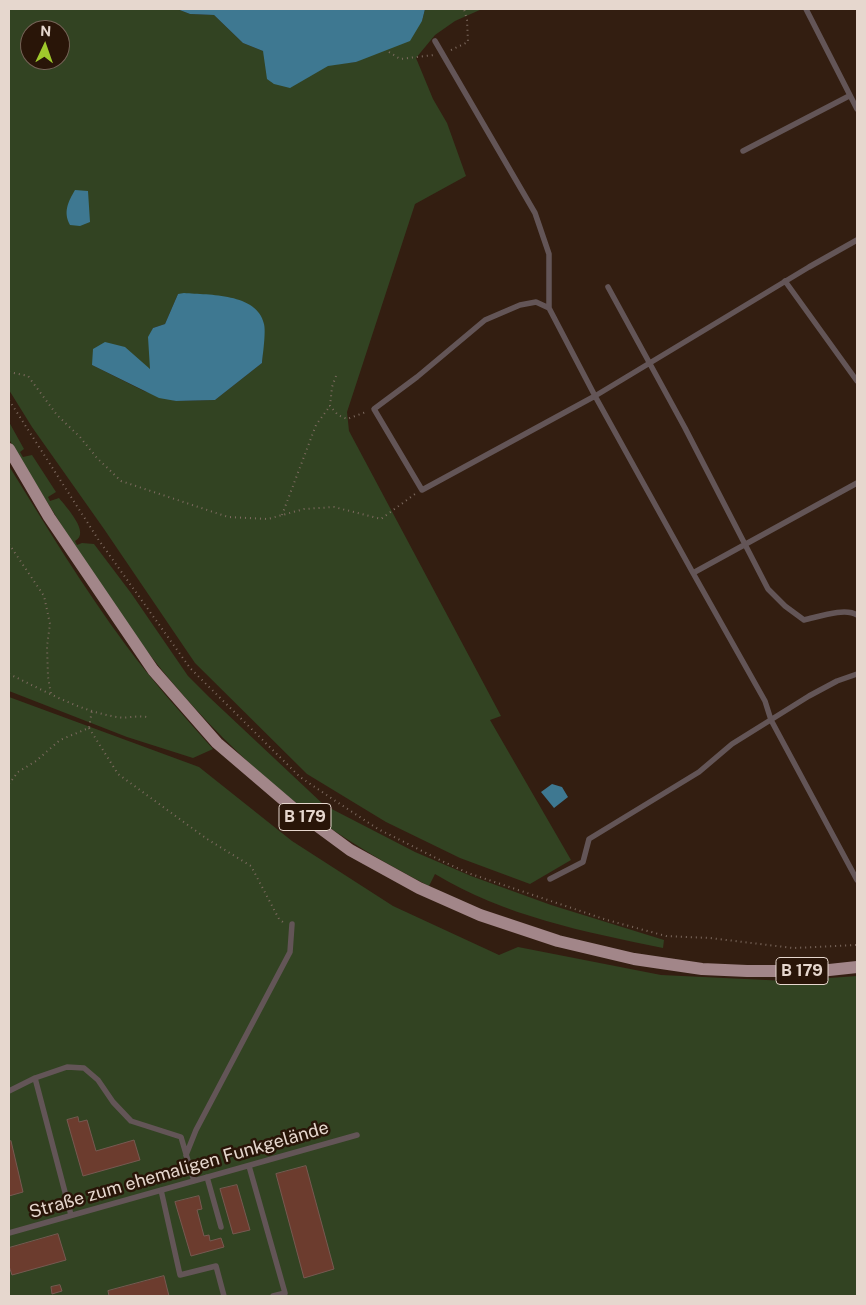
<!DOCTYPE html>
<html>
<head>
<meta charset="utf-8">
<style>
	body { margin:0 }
	#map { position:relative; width:866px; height:1305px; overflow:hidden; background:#331e11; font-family:"Public Sans",sans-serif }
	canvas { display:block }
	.frame { position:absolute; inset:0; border:10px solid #e6d7ce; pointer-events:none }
	.north { position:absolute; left:20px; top:20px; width:50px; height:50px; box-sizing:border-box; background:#291508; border:1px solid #756357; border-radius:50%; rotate:3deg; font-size:14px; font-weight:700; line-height:20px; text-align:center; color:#e6d7ce }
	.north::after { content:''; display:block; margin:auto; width:18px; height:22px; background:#a0c92c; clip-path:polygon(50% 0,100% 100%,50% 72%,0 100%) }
</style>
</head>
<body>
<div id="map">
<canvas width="866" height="1305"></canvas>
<div class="frame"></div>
<div class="north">N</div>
</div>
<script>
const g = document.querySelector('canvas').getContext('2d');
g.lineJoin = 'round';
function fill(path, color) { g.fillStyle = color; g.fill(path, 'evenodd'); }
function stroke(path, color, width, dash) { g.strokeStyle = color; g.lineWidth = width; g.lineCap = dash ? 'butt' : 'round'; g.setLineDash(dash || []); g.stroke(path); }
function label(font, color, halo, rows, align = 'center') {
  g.font = font + ' "Public Sans",sans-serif'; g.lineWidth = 5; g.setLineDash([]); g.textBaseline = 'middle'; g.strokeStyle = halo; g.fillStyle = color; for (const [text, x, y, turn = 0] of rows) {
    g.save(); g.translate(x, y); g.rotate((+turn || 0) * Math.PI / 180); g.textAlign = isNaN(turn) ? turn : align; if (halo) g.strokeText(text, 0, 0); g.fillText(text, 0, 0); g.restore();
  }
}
fill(new Path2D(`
	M9,9H177L190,14L214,15L243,43L263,51L290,87L328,65L356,62L422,21L425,9H482L455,21L435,35L416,58L433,99L447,123L466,176L415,204L347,412L349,431L501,716L490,720L571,860L530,884L460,858L386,822L307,774L195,663L104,529L32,427L9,390ZM30,30H60V60H30ZM178,294L264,324L262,363L215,400L176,401L144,391L92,365L151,369L149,337L153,328L165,324Z
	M9,422L24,449L20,452L23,457L32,455L56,492L48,497L50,501L59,498C66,507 91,533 75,541L77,545L82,543L94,544L131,593L188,676L209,697L324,805L415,852L471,876L551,905L664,940L663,948C585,932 504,916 435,874L429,886C391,866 353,845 319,820C241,763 174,692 119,613C83,562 51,507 17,454L9,439Z
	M9,466C46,526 83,587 125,644C152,681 183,715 213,749L193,758L127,737L9,691Z
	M9,697L199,767L292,841L393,906L499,955L518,947L661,975L787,981L857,976V1296H9Z`), '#324322');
fill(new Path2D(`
	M177,9H425L422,21L410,41L356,62L328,66L290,88L274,84L267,79L263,51L243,43L214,15L190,14Z
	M75,190L88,191L90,222L80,226L70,225C63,212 68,202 75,190Z
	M184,293C209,295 257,293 264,324C266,332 263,353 262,363L215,400L176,401L159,398L92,365L93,349L105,342L125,347L150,369L148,337L153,328L165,324L178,294Z
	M552,784L562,787L568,797L554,808L541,792Z`), '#3e7891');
const building = new Path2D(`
	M78,1117L79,1122L87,1120L96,1151L134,1140L140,1160L83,1176L67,1120Z
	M11,1141L23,1192L9,1196V1142Z
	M306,1166L334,1269L304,1278L276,1174Z
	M237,1185L250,1230L233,1234L220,1189Z
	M199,1196L202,1209L197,1210L204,1236L209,1235L210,1241L221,1238L224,1247L191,1256L175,1202Z
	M58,1234L66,1260L12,1275L9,1266V1248Z
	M164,1276L169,1296H109L108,1291Z
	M60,1285L62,1291L52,1294L51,1287Z`);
fill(building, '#6c3c2e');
stroke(building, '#765951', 1);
stroke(new Path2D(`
	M451,50L468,42L467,20L464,9
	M389,52L400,59L434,55
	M9,372L28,376L57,415L80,437L97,458L121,481L228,517L268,519L304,509L334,507L381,519L415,494
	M336,376L332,387L330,406L338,415L347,419L366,412
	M9,400L98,539L190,668L300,777L340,804L378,829L444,862L468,873L607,920L666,936L710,938L793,948L857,945
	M282,515L316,425L330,406
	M9,544L44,596L50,624L47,646L48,677L51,694
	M9,674C43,690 79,711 117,717C126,719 136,715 147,717
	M89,728L118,774L207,839L251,866L279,919L284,923
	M9,784L18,772L36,761L60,740L89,728L92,710`), '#7e6b60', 2, [1, 4]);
stroke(new Path2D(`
	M806,9L857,109
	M435,41L535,213L549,254V308L595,396L693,573L765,701L771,720L857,880
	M743,151L849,96
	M785,281L857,381
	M608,287L685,428L768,589L785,606L804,620C818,617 845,607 857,615
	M549,308L536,302L520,305L485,320L417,377L374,409L422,490L595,396L809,267L857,240
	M693,573L857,483
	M550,879L583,862L589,839L699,772L732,744L809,696L837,681L857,674
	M35,1078L71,1215
	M9,1091L35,1078L67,1067L84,1068L98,1080L113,1102L131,1121L181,1137L194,1181
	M186,1155L196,1130L290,952L292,924
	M249,1166L285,1293L273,1296
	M207,1177L221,1227
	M161,1190L180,1275L216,1266L224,1296
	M9,1233L357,1135`), '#635557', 5.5);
stroke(new Path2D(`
	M9,449L49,517L153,670L217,743L293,808L350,850L419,888L480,915L558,941L634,959L702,969L747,971H820L857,967`), '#a28689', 12);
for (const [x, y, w] of [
	[305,817,52],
	[802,971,52]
]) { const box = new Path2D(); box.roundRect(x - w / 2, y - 13.5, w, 27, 4); g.fillStyle = '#291508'; g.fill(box); stroke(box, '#e6d7ce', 1); }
label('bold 16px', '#e6d7ce', null, [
	["B 179",305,817],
	["B 179",802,971]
]);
label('18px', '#e6d7ce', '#291508', [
	["Straße zum ehemaligen Funkgelände",179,1170,-16]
]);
</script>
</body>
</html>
